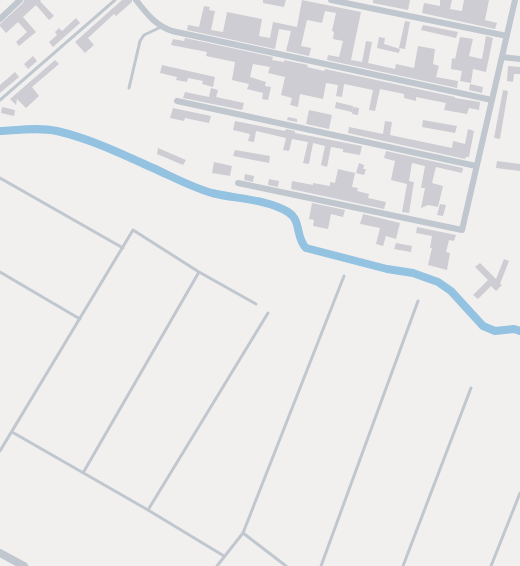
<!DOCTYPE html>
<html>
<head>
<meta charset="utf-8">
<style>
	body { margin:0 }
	canvas { display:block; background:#f1f0ef }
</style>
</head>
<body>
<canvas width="520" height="566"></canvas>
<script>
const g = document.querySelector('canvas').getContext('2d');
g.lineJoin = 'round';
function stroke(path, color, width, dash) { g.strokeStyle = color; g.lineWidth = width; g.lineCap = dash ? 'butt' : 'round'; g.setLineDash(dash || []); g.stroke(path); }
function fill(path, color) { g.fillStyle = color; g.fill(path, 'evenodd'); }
stroke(new Path2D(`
	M0,131C19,130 39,127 57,131C91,139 122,154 153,168C173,177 191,187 212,193C236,199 267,199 288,212C302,221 295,237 306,248L387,269L413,273L438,282L451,291L483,326L495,331L514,329L520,331`), '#94c3e2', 8);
fill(new Path2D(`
	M24,0H41L40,1L54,16L49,20L36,5L23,17L36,32L19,46L16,42L27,32L18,22L6,33L0,26V24L23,3Z
	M122,0H132V2L116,16L114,14L88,38L94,45L85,53L75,42Z
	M263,0H286L284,7L263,3Z
	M302,0L361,12L351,60L362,62L366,41L372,42L368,63L395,69L396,64L414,68L418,46L435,49L433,64L439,66L436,77L458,81L457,88L327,60L328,55L339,57L343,41L333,39L334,32L332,31L336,13L325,11L322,23L307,20L301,46L311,48L309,56L286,51L291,31L279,29L275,49L187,30L188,25L199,27L204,6L210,7L209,10L215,11L211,30L223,32L227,12L262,19L259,36L270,38L273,22L297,27Z
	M373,0H410L408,10L373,3Z
	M440,0H452L450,9L462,11L464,0H489L485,20L497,23L495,29L422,13L424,3L440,6Z
	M76,18L80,23L53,47L49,42L57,35L55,32L59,28L62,31Z
	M405,21L410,22L405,49L399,48Z
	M423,25L458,32L456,38L421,30Z
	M486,36L493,38L486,72L473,69L471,83L460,81L462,71L451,69L452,58L455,59L460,37L473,39L469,56L482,59Z
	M379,37L385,38L384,44L400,49L399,53L377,48Z
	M185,38L273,57L272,60L284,62V60L308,65L307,67L324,71L325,69L455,97V98L480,102L479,110L469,108L467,114L444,110L446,103L416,97V101L404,98V94L380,89L375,111L369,110L373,90L344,84L342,97L336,96L338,85L326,83L323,99L300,94L298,107L290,105L292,98L281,95L285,77L268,73L270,67L253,64L250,77L266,82L265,86L271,87L268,100L262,99L263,93L247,89L249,84L232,80L235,62L206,56L207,52L171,45L173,39L184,41Z
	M33,56L37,61L28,69L24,64Z
	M55,60L59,64L32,87L39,96L26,108L17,99L16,105L10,99Z
	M162,65L215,77L213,87L202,84L203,81L188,78L187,82L176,80L177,77L160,73Z
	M508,66L520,67V74H514L513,82L507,81Z
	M15,72L19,77L0,93V85Z
	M470,84L483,87L482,93L469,90Z
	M211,88L218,90L216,97L244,103L242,110L183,98L185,92L209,97Z
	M503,90L508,91L500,139L494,138Z
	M336,102L353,106L352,112L335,108Z
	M2,107L15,110L14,116L1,113Z
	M353,107L359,108L358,115L352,114Z
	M173,108L211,116L209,123L185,118L184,121L170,118Z
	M309,110L332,115L329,129L306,124Z
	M288,117L297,119V122L287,120Z
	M423,120L457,126L455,133L422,127Z
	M235,121L285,131L286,129L295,131V133L362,146L360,155L343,152V149L331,147L327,167L321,165L325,146L313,143L309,164L303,163L308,142L292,139L289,151L283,150L286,138L256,131L254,142L248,141L250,134L233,130Z
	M385,121L392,122L390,135L452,148L453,141L465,144L468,129L474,131L469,157H466L465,159L348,133L349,127L383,134Z
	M158,148L186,160L183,165L157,154Z
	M235,150L270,156L269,163L233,156Z
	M386,151L463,168L462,173L436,167L432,183L443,186L438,207L428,205L421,208L425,188H421L425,166L412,163L409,181L414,182L409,213L402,212L407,184L391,180L395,161L384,158Z
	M497,161L520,164V171L496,168Z
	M214,162L232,166L230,176L212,173Z
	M359,163L364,165L363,169H366L364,175L356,173Z
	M338,169L355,173L352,187L358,188L357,191L369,194L368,198L386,202L384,209L291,189L292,181L313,185V183L330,186V182L335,183Z
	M245,174L254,176L253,182L244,180Z
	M269,179L279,181L278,187L268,185Z
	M312,203L345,210L343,217L331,214L328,229L313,226L314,220L309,219Z
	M440,204L446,205L443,216L437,215Z
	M363,214L400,223L396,239L386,236L383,246L376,244L380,228L360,224Z
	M417,227L456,235L454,241L449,240L446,252L450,253L447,270L428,265L432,248H430L432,236L416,233Z
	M396,243L412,246L411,252L394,249Z
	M504,259L509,261L500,284L502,285L496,291L491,286L478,299L473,295L488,280L475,267L480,263L496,279Z`), '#cdcdd3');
stroke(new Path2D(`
	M129,88L140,41L144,35L161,27
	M0,100L115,0
	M0,178L123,248
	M0,272L80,319
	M12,432L148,510L224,556
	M0,451L133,230L199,272L256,304
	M83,473L199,272
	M148,510L268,313
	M243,533L286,566
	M217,566L243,533L344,276
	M321,566L418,301
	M403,566L471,388
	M491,566L520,493`), '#c1c7cf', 3);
stroke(new Path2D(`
	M136,0C147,14 155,25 172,31L492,100
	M331,0L507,36
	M0,19L20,0
	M502,57L520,59
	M177,101L476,166
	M238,183L462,230L515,0`), '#c1c7cf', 6);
stroke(new Path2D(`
	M0,553L24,566`), '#c1c7cf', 8);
</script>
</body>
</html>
